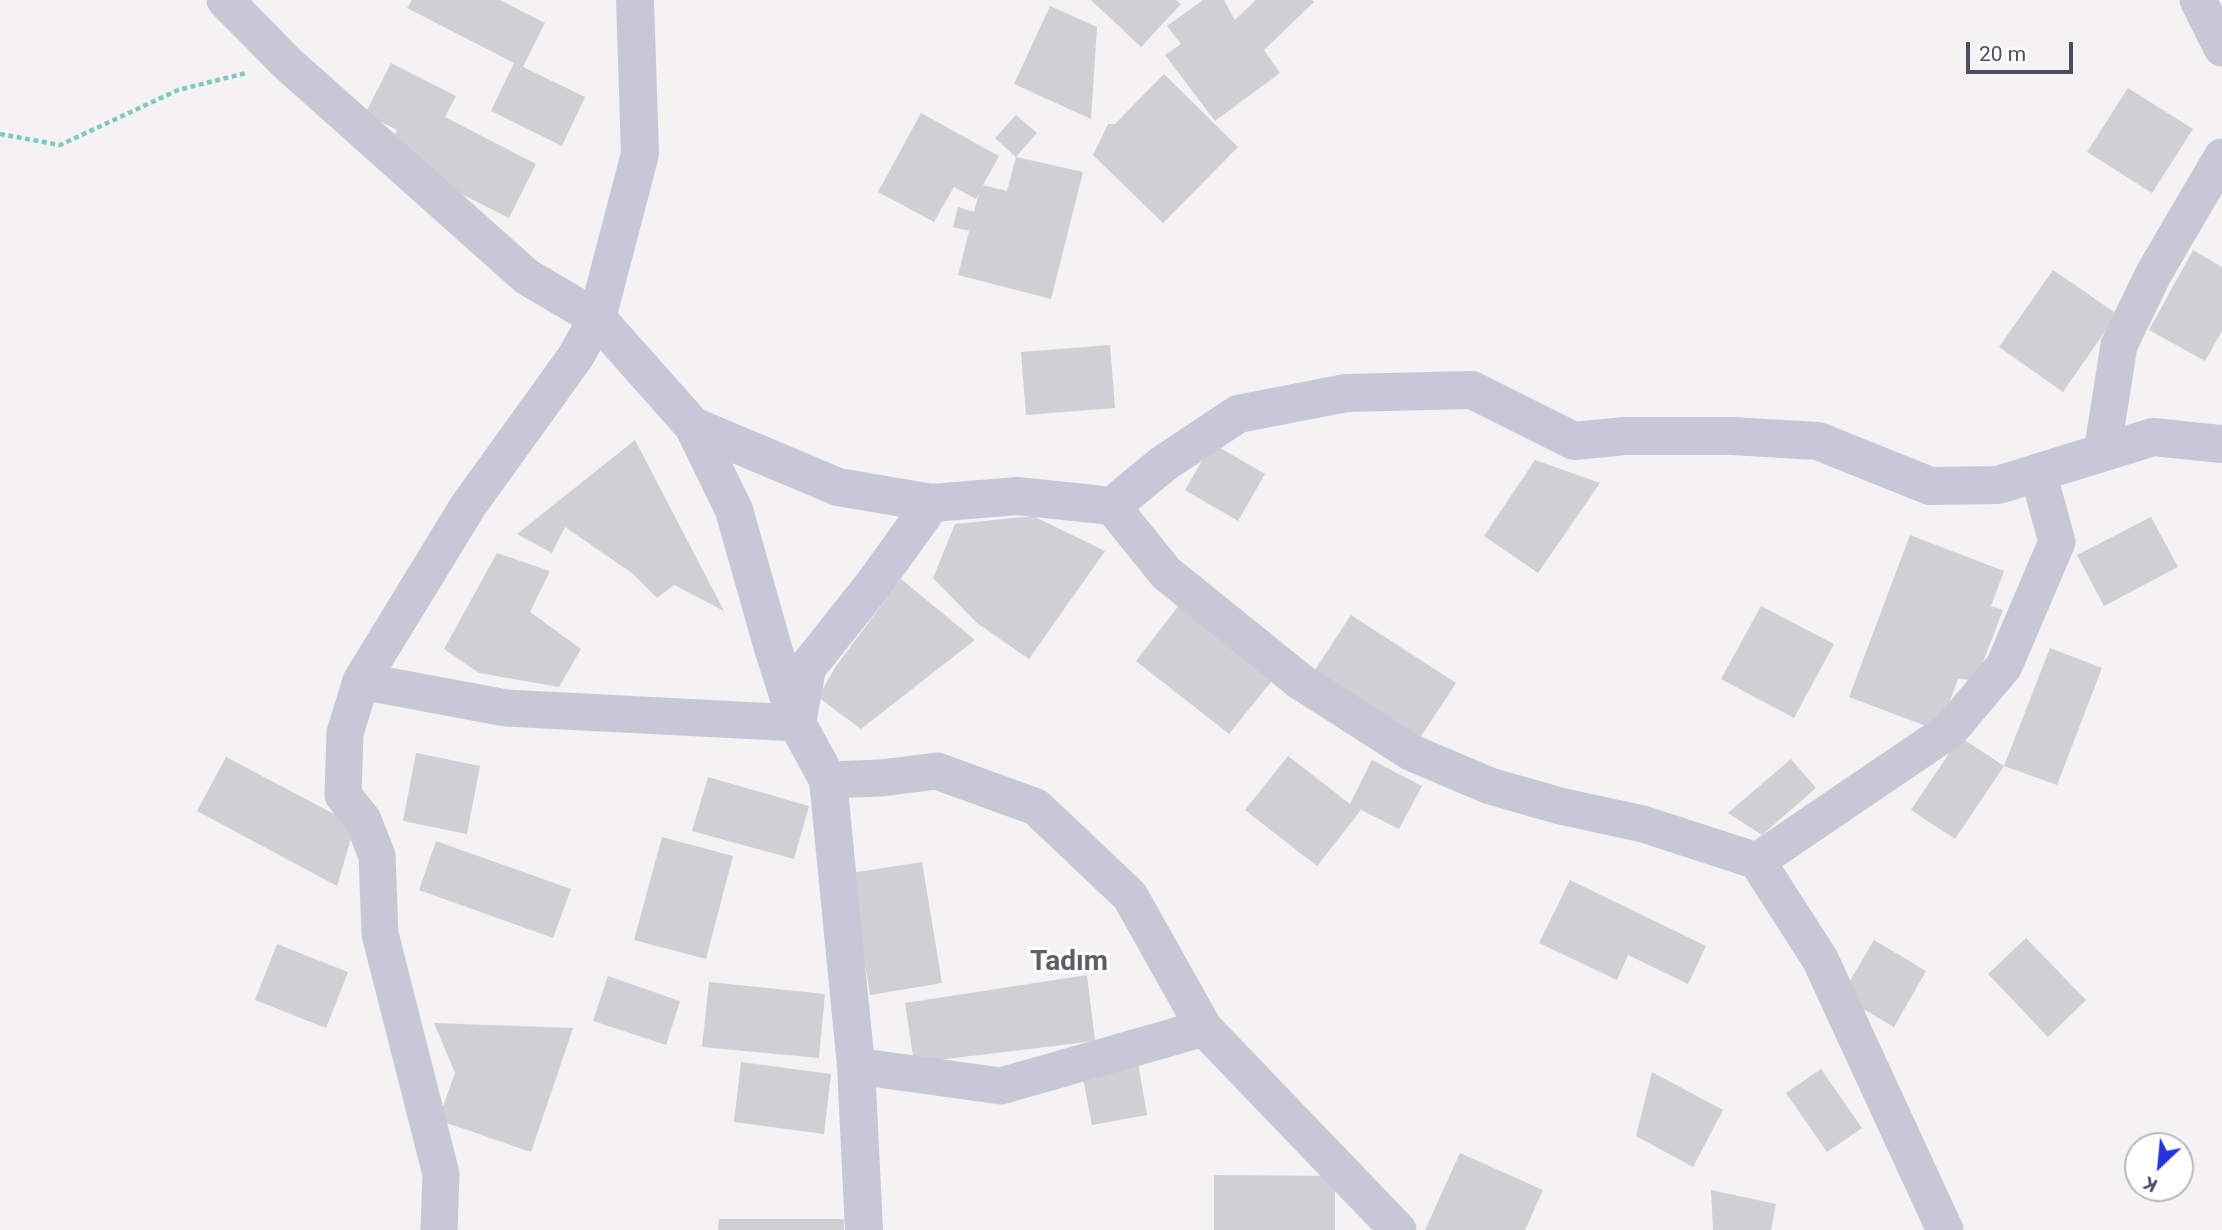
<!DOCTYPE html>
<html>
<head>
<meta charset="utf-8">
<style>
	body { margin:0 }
	#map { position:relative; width:2222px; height:1230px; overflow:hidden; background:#f4f2f2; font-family:Roboto,sans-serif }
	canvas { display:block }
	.north { position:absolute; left:2124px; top:1132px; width:70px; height:70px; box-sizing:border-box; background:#fff; border:2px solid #b7b8bf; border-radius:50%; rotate:206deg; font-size:19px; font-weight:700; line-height:28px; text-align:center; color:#4a4e5e }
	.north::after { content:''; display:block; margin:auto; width:24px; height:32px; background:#2632da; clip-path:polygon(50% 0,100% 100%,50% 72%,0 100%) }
	.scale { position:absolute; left:1966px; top:42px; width:107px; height:32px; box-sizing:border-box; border:4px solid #4a4e5e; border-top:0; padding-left:9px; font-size:21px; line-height:24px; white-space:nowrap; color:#4a4e5e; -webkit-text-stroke:5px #fff; paint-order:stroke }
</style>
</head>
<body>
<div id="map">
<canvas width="2222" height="1230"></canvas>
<div class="north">K</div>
<div class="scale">20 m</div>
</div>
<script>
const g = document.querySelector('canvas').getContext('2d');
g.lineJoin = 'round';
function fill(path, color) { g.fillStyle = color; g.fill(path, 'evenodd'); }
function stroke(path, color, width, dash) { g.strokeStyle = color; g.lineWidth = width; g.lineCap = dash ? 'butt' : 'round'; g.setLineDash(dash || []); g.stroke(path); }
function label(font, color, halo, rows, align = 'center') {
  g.font = font + ' Roboto,sans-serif'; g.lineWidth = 6; g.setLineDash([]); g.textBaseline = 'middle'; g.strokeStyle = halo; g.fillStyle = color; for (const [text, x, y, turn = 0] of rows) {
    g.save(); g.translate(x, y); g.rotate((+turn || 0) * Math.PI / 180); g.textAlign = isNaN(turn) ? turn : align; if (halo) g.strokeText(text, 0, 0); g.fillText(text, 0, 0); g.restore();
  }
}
fill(new Path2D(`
	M412,0H500L545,23L523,67L585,97L562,146L491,111L514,63L407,8Z
	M1091,0H1176L1181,4L1141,47Z
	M1203,0H1224L1235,20L1256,0H1312L1314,2L1264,50L1280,73L1215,121L1165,55L1181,44L1167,26Z
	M1050,6L1097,27L1091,119L1014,84Z
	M391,63L456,96L445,117L536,164L509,218L416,171L386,150L397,130L365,114Z
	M1164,74L1238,147L1163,223L1093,155L1108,124H1115Z
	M2128,88L2193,129L2152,193L2087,152Z
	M921,113L999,156L983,185L1007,191L1016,157L1083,172L1051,299L958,275L969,231L953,227L958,207L974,212L979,193L976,199L954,187L934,222L878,192Z
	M1016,115L1037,133L1016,157L995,138Z
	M2193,250L2222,267V331L2205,361L2149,330Z
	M2053,270L2117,314L2063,392L1999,347Z
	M1110,345L1115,408L1026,415L1021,352Z
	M635,440L724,611L674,585L657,598L632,573L565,527L552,553L517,534Z
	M1212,443L1265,474L1238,521L1185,490Z
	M1535,460L1600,483L1538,573L1484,536Z
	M1033,516L1105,551L1029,659L977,623L933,578L955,524Z
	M2151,517L2178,567L2104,606L2077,555Z
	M1910,535L2004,571L1991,606L2003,610L1976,680L1958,679L1939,731L1849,697Z
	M497,553L550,571L530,612L581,649L559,687L479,673L444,649Z
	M901,579L975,640L861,729L818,697L836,666Z
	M1180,604L1274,678L1229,734L1136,661Z
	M1761,606L1834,644L1794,718L1721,679Z
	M1351,615L1456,683L1416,744L1311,676Z
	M2050,648L2102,668L2057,785L2004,766Z
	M1960,737L2004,766L1955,839L1911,810Z
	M416,753L480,766L467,834L403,821Z
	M1288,756L1350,804L1372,760L1422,786L1399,829L1361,810L1317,866L1245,810Z
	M226,757L355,825L337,886L197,811Z
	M1791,759L1816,788L1762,835L1728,813Z
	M708,777L809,806L794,859L692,831Z
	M662,837L733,856L706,959L634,940Z
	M436,841L571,889L553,938L419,890Z
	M922,862L942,983L870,995L851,873Z
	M1570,880L1706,946L1688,984L1628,955L1617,980L1539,943Z
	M2026,938L2086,1000L2048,1037L1988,974Z
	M1874,940L1926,971L1894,1027L1841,996Z
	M277,944L348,972L326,1028L255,1000Z
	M1087,975L1095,1041L914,1063L905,1003Z
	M608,976L680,1001L666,1045L593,1021Z
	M709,982L825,994L819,1058L702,1047Z
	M434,1023L573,1028L531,1152L438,1120L455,1073Z
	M741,1062L831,1074L824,1134L734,1122Z
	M1138,1063L1147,1115L1092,1125L1082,1073Z
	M1821,1069L1862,1128L1827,1152L1786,1093Z
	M1652,1072L1723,1110L1693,1167L1636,1136Z
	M1460,1153L1543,1190L1525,1230H1425Z
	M1214,1175L1335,1176V1230H1214Z
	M1711,1190L1776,1204L1771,1230H1713Z
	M719,1219H844V1230H718Z`), '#cfd0d6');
stroke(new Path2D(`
	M0,134L60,145L178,90L246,73`), '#7ecac0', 4.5, [5, 3.5]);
stroke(new Path2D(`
	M225,0L287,63L527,277L597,318L576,356L468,506L361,681L345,733L343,795L363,820L377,856L380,934L441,1174L439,1230
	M2198,0L2222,48
	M2102,453L2119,345L2154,273L2222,157
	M1112,506L1166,573L1301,682L1412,753L1490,786L1560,806L1643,824L1757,861L1820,959L1945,1230
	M361,681L506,708L797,723
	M828,780L881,778L937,771L1036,807L1130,896L1204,1028L1398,1230
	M1757,861L1950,730L2004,666L2057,542L2038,473
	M856,1066L1001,1086L1204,1028`), '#c6c9d5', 37);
stroke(new Path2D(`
	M635,0L640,154L597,318L693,426L734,510L773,648L797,723L828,780L856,1066L864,1230
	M693,426L838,487L932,503
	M797,723L807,668L873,585L932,503L1017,496L1112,506L1163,464L1238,414L1346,393L1472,390L1574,441L1625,436H1732L1818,441L1930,486L1998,485L2153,437L2222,444`), '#c6c8d9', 38);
label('bold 28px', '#5e5f66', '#fff', [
	["Tadım",1069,963]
]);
</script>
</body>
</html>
